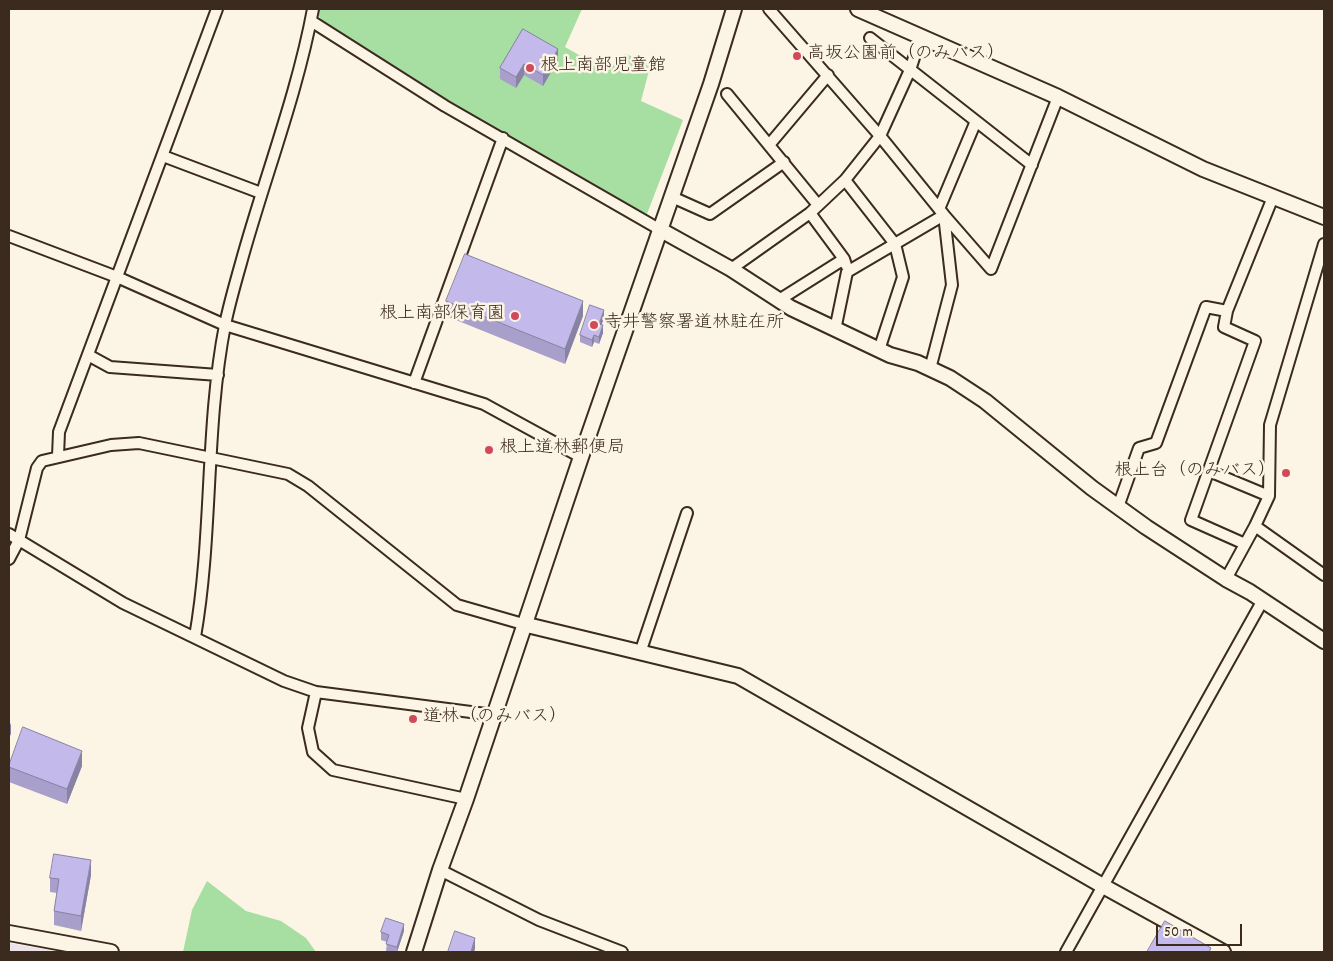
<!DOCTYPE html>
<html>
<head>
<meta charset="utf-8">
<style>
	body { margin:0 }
	#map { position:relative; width:1333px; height:961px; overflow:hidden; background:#fcf5e5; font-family:Dekko,sans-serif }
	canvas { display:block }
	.frame { position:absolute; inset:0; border:10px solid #3b2a1e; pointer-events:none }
	.scale { position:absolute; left:1156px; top:924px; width:86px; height:22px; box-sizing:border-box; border:2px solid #3b2a1e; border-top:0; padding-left:6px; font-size:15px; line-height:18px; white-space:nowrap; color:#3b2a1e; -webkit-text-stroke:4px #fcf5e5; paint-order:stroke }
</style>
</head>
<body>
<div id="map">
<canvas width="1333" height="961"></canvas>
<div class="frame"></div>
<div class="scale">50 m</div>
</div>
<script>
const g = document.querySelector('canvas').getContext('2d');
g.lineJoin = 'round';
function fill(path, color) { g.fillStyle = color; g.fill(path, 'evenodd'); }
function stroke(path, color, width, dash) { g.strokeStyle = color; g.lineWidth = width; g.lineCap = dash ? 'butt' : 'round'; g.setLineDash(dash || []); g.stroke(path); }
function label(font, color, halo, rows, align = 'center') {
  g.font = font + ' Dekko,"Klee One",sans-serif'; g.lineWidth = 5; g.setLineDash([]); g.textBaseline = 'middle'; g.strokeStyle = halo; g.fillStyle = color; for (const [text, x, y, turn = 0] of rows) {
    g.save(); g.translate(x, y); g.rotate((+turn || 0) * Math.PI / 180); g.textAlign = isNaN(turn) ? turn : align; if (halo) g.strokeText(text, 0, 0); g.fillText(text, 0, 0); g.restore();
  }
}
fill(new Path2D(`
	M9,943L59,952H9Z`), '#ebe3e7');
fill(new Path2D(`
	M318,9H582L565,47L600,67L613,65L625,54L651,63L641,101L683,120L647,214L619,201L451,102L362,53L324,26L317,12Z
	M207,881L246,911L281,921L306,938L316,952H183L192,910Z`), '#a7dea2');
const street = new Path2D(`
	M769,9L880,136L944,215L991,269L1058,97
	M311,21L445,106L659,229
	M870,38L1032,165
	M727,94L818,205
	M769,145L828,75
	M163,156L261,193
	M845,180L895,244L903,277L879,350
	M672,197L710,214L784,162
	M939,209L976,121
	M810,213L844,259L846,265
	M9,236L117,277L225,325L484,404L581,457
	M731,269L810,213L845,180L880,136L910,70L921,36
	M779,300L844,259
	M835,330L847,272L944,215L952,285L930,369
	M88,355L110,367L218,375
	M414,383L503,138
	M58,456L59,432L217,9
	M1209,471L1269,496
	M1118,507L1139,448L1156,443L1206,307L1227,311
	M1255,526L1324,575
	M9,534L123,603L284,681L316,692L494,715
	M1245,544L1191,520L1255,341L1224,327L1227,311L1273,197
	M9,559L19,540L37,468L42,461L111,445L139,443L288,474L308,486L457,605L523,624
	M1226,579L1255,526L1269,496L1270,425L1324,244
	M195,637C213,534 205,428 225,325C229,305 235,284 241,263C264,179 297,95 313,9
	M640,653L687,513
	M316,692L308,728L313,752L333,770L466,799
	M440,870L539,920L622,952
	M1066,952L1263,600`);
const secondary = new Path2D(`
	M858,9L1058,97L1203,169L1324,217
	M659,229L731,269L791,308L890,355L918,363L950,378L985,401L1092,488L1146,527L1226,579L1250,592L1324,641
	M523,624L738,676L1103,886L1223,952
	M9,933L111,952
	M414,952L440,870L466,799L581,457L711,84L734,9`);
stroke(street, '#3b2a1e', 14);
stroke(secondary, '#3b2a1e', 18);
stroke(street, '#fcf5e5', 10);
stroke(secondary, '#fcf5e5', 14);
fill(new Path2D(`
	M523,29L558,60L543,86L524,75L516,88L500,79V68Z
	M446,301L583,316L565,364L446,316Z
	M604,318L601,325L603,333L599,344L594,342L592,347L580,342V335Z
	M9,765L82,766L67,804L9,782Z
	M91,875L81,931L54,925V911L57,893L50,892V878Z
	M404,931L397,952H389L386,951L387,942L381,940V932Z`), '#a89fca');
fill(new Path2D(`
	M558,49V60L543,86V75Z
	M524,64V75L516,88V77Z
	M583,301V316L565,364V349Z
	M604,310V318L599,332V324Z
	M603,325V333L599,344V337Z
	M594,335V342L592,347V340Z
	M11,723V734L9,738V727Z
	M82,751V766L67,804V789Z
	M91,860V875L81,931V916Z
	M404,924V931L397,952V947Z
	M475,938V949L474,952H471Z`), '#8882a4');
const building = new Path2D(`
	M523,29L558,49L543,75L524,64L516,77L500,68Z
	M465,254L583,301L565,349L446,301Z
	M590,305L604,310L599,324L603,325L599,337L594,335L592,340L580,335Z
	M23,727L82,751L67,789L9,767V765Z
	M54,854L91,860L81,916L54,911L59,879L50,878Z
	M386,918L404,924L397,947L386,944L389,935L381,932Z
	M1165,921L1211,948L1209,952H1147Z
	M455,931L475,938L471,952H448Z`);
fill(building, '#c3b9eb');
stroke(building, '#8882a4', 1);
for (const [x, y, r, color] of [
	[797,56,5,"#d1495b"],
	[530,68,5,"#d1495b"],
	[515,316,5,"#d1495b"],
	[594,325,5,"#d1495b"],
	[489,450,5,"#d1495b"],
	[1286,473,5,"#d1495b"],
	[413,719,5,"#d1495b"]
]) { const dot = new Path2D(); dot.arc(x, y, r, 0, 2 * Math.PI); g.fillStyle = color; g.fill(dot); stroke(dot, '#fcf5e5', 2); }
label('18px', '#3b2a1e', '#fcf5e5', [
	["高坂公園前（のみバス）",807,56],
	["根上南部児童館",540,68],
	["根上南部保育園",505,316,"right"],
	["寺井警察署道林駐在所",604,325],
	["根上道林郵便局",499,450],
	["根上台（のみバス）",1276,473,"right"],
	["道林（のみバス）",423,719]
], 'left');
</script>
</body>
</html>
